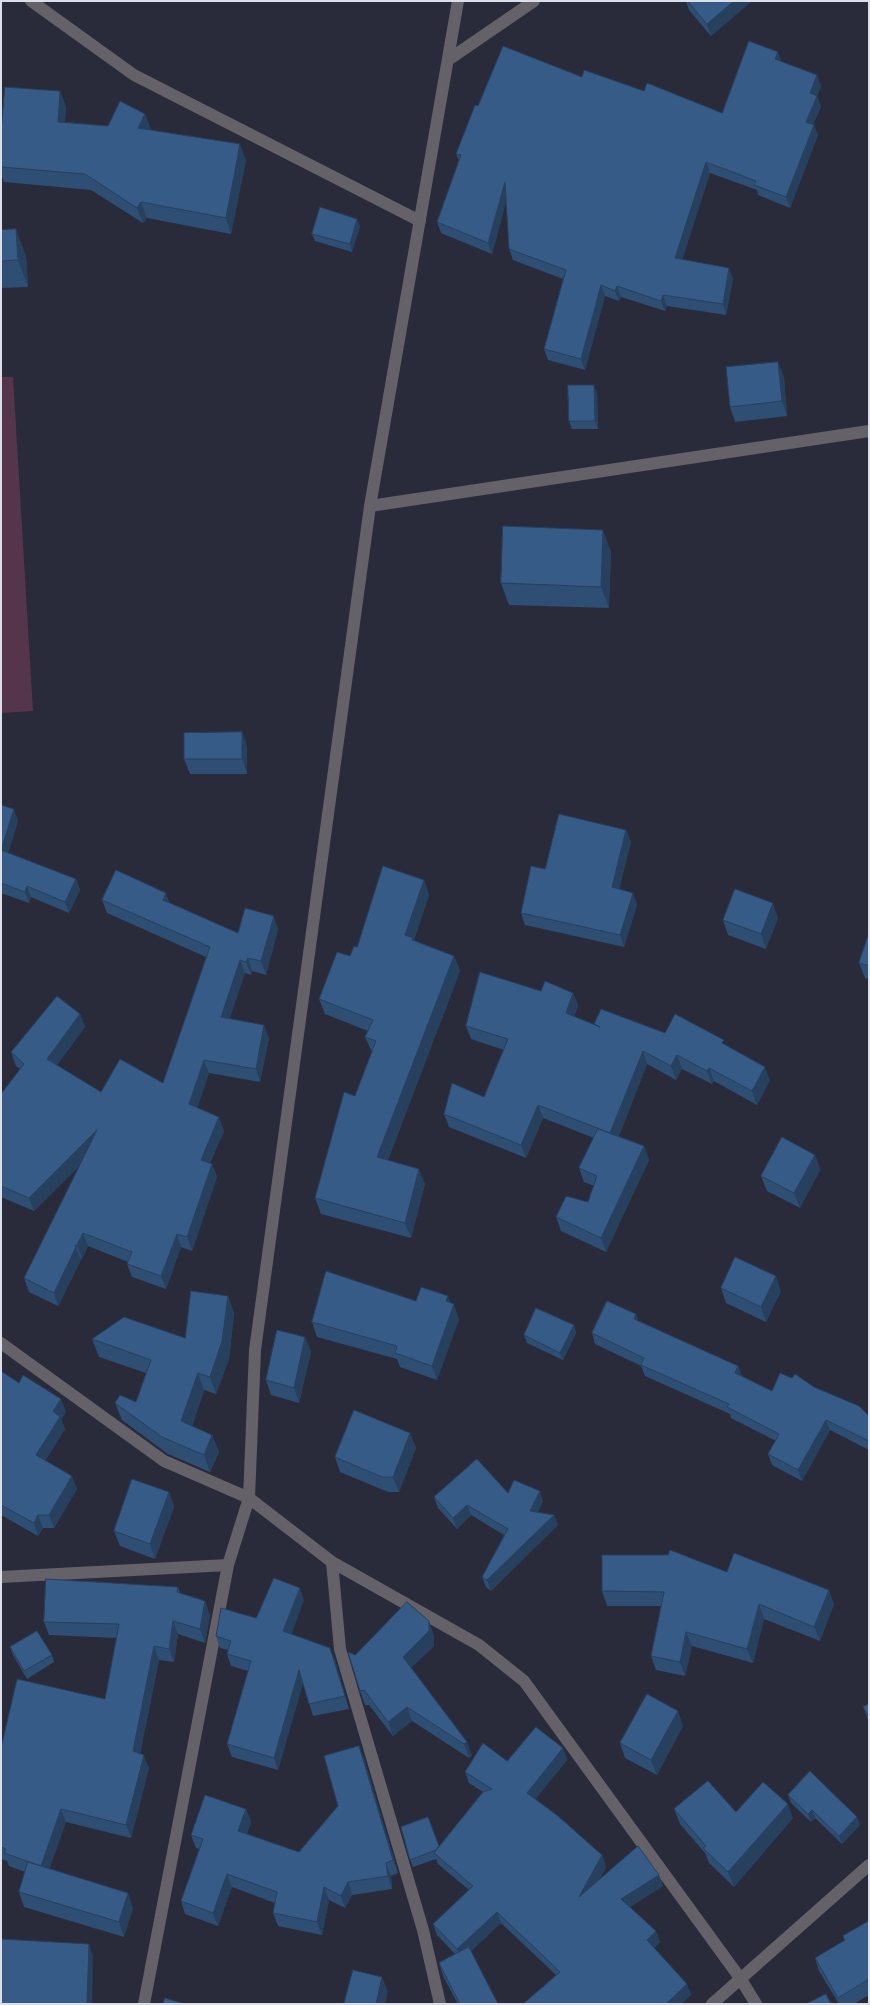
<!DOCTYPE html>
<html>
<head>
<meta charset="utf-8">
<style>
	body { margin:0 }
	#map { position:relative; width:870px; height:2005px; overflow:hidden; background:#292a3a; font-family:"Fira Sans",sans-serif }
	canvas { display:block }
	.frame { position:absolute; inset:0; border:2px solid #dcdee9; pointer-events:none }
</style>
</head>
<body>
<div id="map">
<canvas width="870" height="2005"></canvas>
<div class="frame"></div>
</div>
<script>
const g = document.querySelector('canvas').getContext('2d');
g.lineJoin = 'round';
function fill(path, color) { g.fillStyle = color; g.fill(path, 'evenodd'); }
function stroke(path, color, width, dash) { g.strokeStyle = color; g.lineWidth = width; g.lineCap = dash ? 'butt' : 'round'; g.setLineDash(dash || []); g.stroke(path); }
fill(new Path2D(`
	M1,377H13L33,711L1,713Z`), '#55354c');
stroke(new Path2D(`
	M31,1L134,75L420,221
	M448,60L534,1
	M370,506L869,431
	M1,1343L164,1461L249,1498L332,1562L479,1645L524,1681L740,1978L756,2004
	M332,1562L340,1649L423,1930L440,2004
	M1,1577L228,1565
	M144,2004L228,1565L249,1498L255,1350L370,506L458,1
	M712,2004L869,1865`), '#656169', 12);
fill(new Path2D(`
	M686,1H752L711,36L689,10Z
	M781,61L821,86L817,96L821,107L813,124L818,135L790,208L758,195L757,190L710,173L682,260L733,279L726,315L667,306L665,311L621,297L619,301L605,296L585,370L548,360L544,349L563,279L513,260L509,249L506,202L492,254L441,233L437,222L459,160L456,154L478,106L582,77L644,91L722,113Z
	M60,91L66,107L65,122L108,126L145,114L151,130L246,160L231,234L147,218L143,223L91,190L4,182L1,174V133Z
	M360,226L352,252L315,241L312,234Z
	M1,230L26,256L28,287L1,288Z
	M784,377L787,416L735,422L730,407Z
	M597,393L598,429H572L569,421Z
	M611,551L609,608L509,605L501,583Z
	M242,732L247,747V774H190L184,759Z
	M1,805L18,821L8,853L76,879L80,890L69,913L31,897L29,903L1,893Z
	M626,830L631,842L619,889L633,893L637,905L624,947L525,925L521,913L545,869Z
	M424,880L429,895L414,940L454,956L460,971L388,1160L425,1184L411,1238L321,1214L315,1198L372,1052L365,1037L368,1031L325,1014L319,999L357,947Z
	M102,900L170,903L238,933L278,929L266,975L252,971L251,975L245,973L229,1018L269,1038L260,1082L209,1073L197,1108L224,1131L210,1163L212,1164L217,1177L192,1251L181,1247L166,1289L132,1277L127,1264L128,1262L88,1246L82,1259L80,1258L81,1260L58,1306L29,1292L24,1278L80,1165L34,1211L1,1197V1094L20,1069L16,1066L11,1052L80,1014L85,1027L57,1065L101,1092L163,1083L206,957L107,913Z
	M778,918L766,949L728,935L723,920Z
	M869,933V979L865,978L859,963Z
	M541,991L573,993L578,1006L574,1017L595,1025L665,1033L726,1045L770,1080L757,1105L714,1081L712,1084L682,1069L676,1080L647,1064L619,1136L644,1146L649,1160L606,1252L561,1231L556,1217L588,1202L594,1186L584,1182L579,1168L594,1138L543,1118L526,1158L449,1127L444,1114L484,1097L504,1050L471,1039L466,1026Z
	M815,1155L820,1170L800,1208L767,1191L761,1176Z
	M721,1288L781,1291L766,1322L726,1303Z
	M228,1296L234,1313L229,1359L216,1394L204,1390L192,1426L212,1435L219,1452L210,1472L168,1454L122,1420L115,1403L136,1402L146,1373L99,1357L92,1339L185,1338Z
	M416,1301L459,1319L437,1380L400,1367L397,1359L317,1337L312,1322Z
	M638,1321L738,1366L742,1376L772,1391L814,1387L869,1416V1450L830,1430L802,1481L772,1465L768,1454L776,1441L731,1418L730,1414L645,1376L641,1366L595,1344L592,1333Z
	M574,1325L576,1333L563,1360L527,1343L524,1335Z
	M305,1337L311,1352L299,1403L271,1395L266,1380Z
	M1,1371L19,1383L66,1412L61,1419L65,1429L45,1460L77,1489L54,1528H43L38,1536L1,1515Z
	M410,1433L416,1448L399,1492H388L340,1472L335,1457Z
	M169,1492L174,1507L155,1559L120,1546L114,1531Z
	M508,1493L543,1501L538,1512L554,1515L558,1525L491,1591L486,1587L482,1577L504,1535L471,1515L457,1529L438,1508L434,1497Z
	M727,1572L834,1604L820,1641L764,1619L753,1663L692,1646L685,1676L656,1670L651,1656L661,1606H607L602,1591Z
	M178,1587L180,1593L210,1615L205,1643L178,1634L174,1662L159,1660L140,1754L149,1768L131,1838L66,1822L49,1869L133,1908L124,1937L24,1907L19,1892L25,1872L9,1866L7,1861L1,1859V1748L105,1699L117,1638L49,1635L44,1622Z
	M304,1600L291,1634L335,1660L349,1709L313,1716L303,1683L278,1770L232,1757L227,1744L248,1671L231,1666L227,1654L228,1650L220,1648L216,1636L256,1618Z
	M434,1635V1646L411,1668L467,1742L472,1756L469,1758L412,1721L393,1736L369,1705H365L360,1691Z
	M10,1647L52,1655L54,1662L27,1679L13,1655Z
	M869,1704V1722L863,1707Z
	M683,1726L657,1775L625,1758L620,1743Z
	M359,1746L364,1759L398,1873L391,1876L392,1889L352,1895L345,1908L329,1900L322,1935L278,1926L273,1913L275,1903L232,1887L218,1926L185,1914L181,1901L199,1849L196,1848L191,1835L246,1809L251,1822L247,1834L299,1852L338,1806Z
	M563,1748L567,1760L535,1799L602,1855L606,1867L599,1880L659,1875L663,1886L630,1907L656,1931L660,1942L654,1948L687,1984L691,1995L681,2004H523L556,1975L501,1923L471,1951L498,2004H458L444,1978L439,1963L455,1954L437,1935L433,1924L469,1890L438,1864L436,1859L413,1867L410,1860L439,1846L483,1792L469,1783L465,1772L507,1761Z
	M788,1795L857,1817L860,1825L842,1844L815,1818L811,1822L791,1803Z
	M674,1809L736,1812L793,1818L734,1887L709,1863L705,1853L680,1824Z
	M869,1921V1995L854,2004H839L819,1971L815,1958L844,1941L843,1936Z`), '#2e4e73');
fill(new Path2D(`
	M734,1H752L711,36L707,24Z
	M778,52L782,63L775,59Z
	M817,75L821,86L816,97L817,96L821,107L810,132L806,122L810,93Z
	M60,91L66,107L64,138L58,122Z
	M145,114L151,130L144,144L138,128Z
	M814,125L818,135L790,208L786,197Z
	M240,144L246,160L231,234L226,218Z
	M706,162L710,173L679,269L675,258Z
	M505,182L509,192L492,254L488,243Z
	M141,202L147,218L143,223L137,208Z
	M357,219L360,226L352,252L350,244Z
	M16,229L26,256L28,287L18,260Z
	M729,268L733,279L726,315L723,304Z
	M601,285L605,296L585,370L581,359Z
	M617,286L621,297L619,301L615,291Z
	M663,295L667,306L665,311L661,301Z
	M778,362L784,377L787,416L782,401Z
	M594,385L597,393L598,429L595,421Z
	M603,530L611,551L609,608L601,587Z
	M242,732L247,747V774L242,759Z
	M14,809L18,821L5,862L1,850Z
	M626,830L631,842L617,899L612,887Z
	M76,879L80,890L69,913L65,902Z
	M424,880L429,895L414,940L405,935Z
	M27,886L31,897L29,903L25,892Z
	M166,893L171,906L163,900Z
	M633,893L637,905L624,947L620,935Z
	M773,903L778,918L766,949L761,934Z
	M274,916L278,929L266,975L261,961Z
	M454,956L460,971L383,1172L377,1157Z
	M248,958L252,971L251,975L246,962Z
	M240,960L245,973L226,1030L221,1017Z
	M573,993L578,1006L570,1027L566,1013Z
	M80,1014L85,1027L52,1072L47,1059Z
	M264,1025L269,1038L260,1082L256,1069Z
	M643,1051L647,1064L615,1146L610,1133Z
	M677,1055L682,1069L676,1080L671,1066Z
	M204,1060L209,1073L194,1118L189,1104Z
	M765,1067L770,1080L757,1105L752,1091Z
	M709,1068L714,1081L712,1084L707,1071Z
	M538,1105L543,1118L526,1158L521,1145Z
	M219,1117L224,1131L205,1173L201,1160Z
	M97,1130L102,1143L34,1211L29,1198Z
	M644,1146L649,1160L606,1252L601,1238Z
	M815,1155L820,1170L800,1208L794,1193Z
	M212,1164L217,1177L192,1251L187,1237Z
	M419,1169L425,1184L411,1238L405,1223Z
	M83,1233L88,1246L82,1259L77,1245Z
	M177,1234L181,1247L166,1289L161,1276Z
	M76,1247L81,1260L58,1306L54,1293Z
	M776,1276L781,1291L766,1322L761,1307Z
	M228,1296L234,1313L229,1359L216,1394L210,1377Z
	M448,1296L452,1308L454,1304L459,1319L437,1380L432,1366Z
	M636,1314L640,1325L634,1319Z
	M574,1325L576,1333L563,1360L560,1353Z
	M305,1337L311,1352L299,1403L294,1388Z
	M738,1366L742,1377L735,1373Z
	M198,1373L204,1390L188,1439L181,1421Z
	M61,1399L66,1412L61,1419L65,1429L41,1468L36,1455L53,1411Z
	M826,1420L830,1430L802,1481L798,1470Z
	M410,1433L416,1448L399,1492L393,1477Z
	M212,1435L219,1452L210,1472L204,1455Z
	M72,1476L77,1489L54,1528L49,1515Z
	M540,1491L543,1501L534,1522L530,1511Z
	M169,1492L174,1507L155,1559L150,1544Z
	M467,1505L471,1515L457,1529L453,1518Z
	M38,1515L43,1528L38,1536L34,1523Z
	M554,1515L558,1525L491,1591L487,1580Z
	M300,1588L304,1600L288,1644L283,1631Z
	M829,1590L834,1604L820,1641L814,1627Z
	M205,1601L210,1615L205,1643L200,1629Z
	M759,1604L764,1619L753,1663L747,1649Z
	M173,1621L178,1634L174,1662L169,1649Z
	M429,1621L434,1635V1646L408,1671L403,1657Z
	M686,1632L692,1646L685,1676L680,1662Z
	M154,1646L159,1660L138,1765L133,1751Z
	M330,1648L335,1660L349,1709L345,1696Z
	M299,1670L303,1682L278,1770L274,1758Z
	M407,1707L412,1721L393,1736L388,1722Z
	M678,1711L683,1726L657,1775L651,1760Z
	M467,1742L472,1756L469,1758L464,1744Z
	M359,1746L364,1759L398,1873L393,1860Z
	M563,1748L567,1760L531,1805L527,1793Z
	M144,1755L149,1768L131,1838L126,1825Z
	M788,1804L793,1818L734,1887L728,1872Z
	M61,1809L66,1822L46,1879L41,1866Z
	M246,1809L251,1822L243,1843L238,1831Z
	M812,1810L815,1818L811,1822L808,1814Z
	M857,1817L860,1825L842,1844L839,1836Z
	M602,1855L606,1867L583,1908L579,1897Z
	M386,1863L391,1876L392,1889L388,1876Z
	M227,1874L232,1887L218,1926L213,1913Z
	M659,1875L663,1886L625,1910L621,1899Z
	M348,1882L352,1895L345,1908L341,1896Z
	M324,1887L329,1900L322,1935L317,1922Z
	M128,1893L133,1908L124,1937L119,1922Z
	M497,1912L501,1923L461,1960L457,1949Z
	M656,1931L660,1942L651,1951L647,1940Z
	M89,1944L93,1956L92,2004H87Z
	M382,1977L388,1992L385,2004H376Z
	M687,1984L691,1995L681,2004H666Z`), '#26405e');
const building = new Path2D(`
	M688,1H734L707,24Z
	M749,41L778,52L775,59L817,75L810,93L817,96L806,122L814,125L786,197L754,185L756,181L706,162L675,258L729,268L723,304L663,295L661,301L617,286L615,291L601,285L581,359L544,349L566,270L509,249L505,182L488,243L437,222L461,155L456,154L475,105L478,106L503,46L582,77L584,70L644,91L647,83L722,113Z
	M5,87L60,91L58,122L108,126L120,101L145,114L138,128L240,144L226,218L141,202L137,208L85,174L1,167V133Z
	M320,207L357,219L350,244L312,234Z
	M16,229L18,260L1,261V230Z
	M778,362L782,401L730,407L726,367Z
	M568,385H594L595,421H569Z
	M503,526L603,530L601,587L501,583Z
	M242,732V759H184V733Z
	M1,805L14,809L1,850L76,879L65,902L27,886L25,892L1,883Z
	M559,814L626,830L612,887L633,893L620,935L521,913L531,866L545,869Z
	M383,866L424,880L405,935L413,938L412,940L454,956L377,1157L419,1169L405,1223L315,1198L344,1092L355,1096L376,1041L365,1037L373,1020L319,999L337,952L350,956L354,946L357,947Z
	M116,870L166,893L163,900L238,933L245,908L274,916L261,961L248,958L246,962L240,960L221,1017L264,1025L256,1069L204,1060L189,1104L219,1117L201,1160L212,1164L187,1237L177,1234L161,1276L127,1264L132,1252L83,1233L77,1245H75L76,1247L54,1293L24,1278L97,1130L29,1198L1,1186V1094L24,1064L11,1052L57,996L80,1014L47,1059L101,1092L120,1059L163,1083L210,947L102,900Z
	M735,889L773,903L761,934L723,920Z
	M869,933V966L859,963Z
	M480,972L541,991L545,981L573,993L566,1013L600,1027L594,1024L601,1009L665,1033L675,1014L724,1040L722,1043L765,1067L752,1091L709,1068L707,1071L677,1055L671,1066L643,1051L610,1133L538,1105L521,1145L444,1114L452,1083L484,1097L508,1039L466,1026Z
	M598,1129L644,1146L601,1238L556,1217L566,1196L588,1202L597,1176L579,1168Z
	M782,1137L815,1155L794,1193L761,1176Z
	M735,1257L776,1276L761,1307L721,1288Z
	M326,1271L416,1301L421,1287L448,1296L446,1301L454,1304L432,1366L395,1353L397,1346L312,1322Z
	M191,1291L228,1296L222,1341L210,1377L198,1373L181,1421L212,1435L204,1455L162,1437L115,1403L120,1395L136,1402L151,1360L92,1339L124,1317L185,1338Z
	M607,1301L636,1314L634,1319L738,1366L735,1373L772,1391L780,1373L792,1378L795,1374L814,1387L859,1406L869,1416V1441L826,1420L798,1470L768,1454L779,1434L727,1407L729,1404L641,1365L644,1358L592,1333Z
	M536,1308L574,1325L560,1353L524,1335Z
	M277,1330L305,1337L294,1388L266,1380Z
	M1,1371L19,1383L23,1375L61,1399L53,1411L60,1417L36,1455L72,1476L49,1515H38L34,1523L1,1505Z
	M354,1410L410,1433L393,1477H382L335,1457Z
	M477,1459L508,1493L514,1480L540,1491L530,1511L554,1515L487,1580L482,1577L508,1529L467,1505L453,1518L434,1497Z
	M132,1479L169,1492L150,1544L114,1531Z
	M670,1550L727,1572L734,1553L829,1590L814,1627L759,1604L747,1649L686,1632L680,1662L651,1656L664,1592L602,1591V1555H668Z
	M274,1578L300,1588L283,1631L330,1648L345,1696L309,1704L299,1670L274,1758L227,1744L251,1661L227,1654L231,1641L216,1636L221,1608L256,1618Z
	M46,1579L178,1587L177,1592L205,1601L200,1629L173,1621L169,1649L154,1646L133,1751L144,1755L126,1825L61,1809L41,1866L4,1853L6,1849L1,1847V1748L17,1679L105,1699L119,1624L44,1622Z
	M407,1602L429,1621V1631L403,1657L467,1742L464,1744L407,1707L388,1722L364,1690L360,1691L348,1652L355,1655Z
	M37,1631L52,1655L24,1671L10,1647Z
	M647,1694L678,1711L651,1760L620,1743Z
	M869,1704V1717L863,1707Z
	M536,1727L563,1748L527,1793L558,1816L602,1855L579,1897L638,1846L659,1875L621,1899L656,1931L647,1940L687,1984L666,2004H523L560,1972L497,1912L457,1949L433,1924L473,1886L434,1853L483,1792L492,1789L465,1772L483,1743L507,1761Z
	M359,1746L393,1860L386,1863L388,1876L348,1882L341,1896L324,1887L317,1922L273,1913L277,1892L227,1874L213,1913L181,1901L203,1839L191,1835L205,1795L246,1809L238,1831L299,1852L338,1806L324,1756Z
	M810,1771L857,1817L839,1836L812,1810L808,1814L788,1795Z
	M708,1781L736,1812L763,1782L788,1804L728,1872L703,1848L706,1846L674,1809Z
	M428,1817L439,1846L436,1850L410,1860L401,1827Z
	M28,1862L128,1893L119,1922L19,1892Z
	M869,1921V1979L838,1998L815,1958L845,1940L843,1936Z
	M1,1939L89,1944L87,2004H1Z
	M469,1947L498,2004H460L439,1963Z
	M353,1970L382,1977L376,2004H344Z
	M826,1994L831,2004H806Z
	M165,1998L185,2004H163Z`);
fill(building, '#365b86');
stroke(building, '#26405e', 1);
</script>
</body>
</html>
